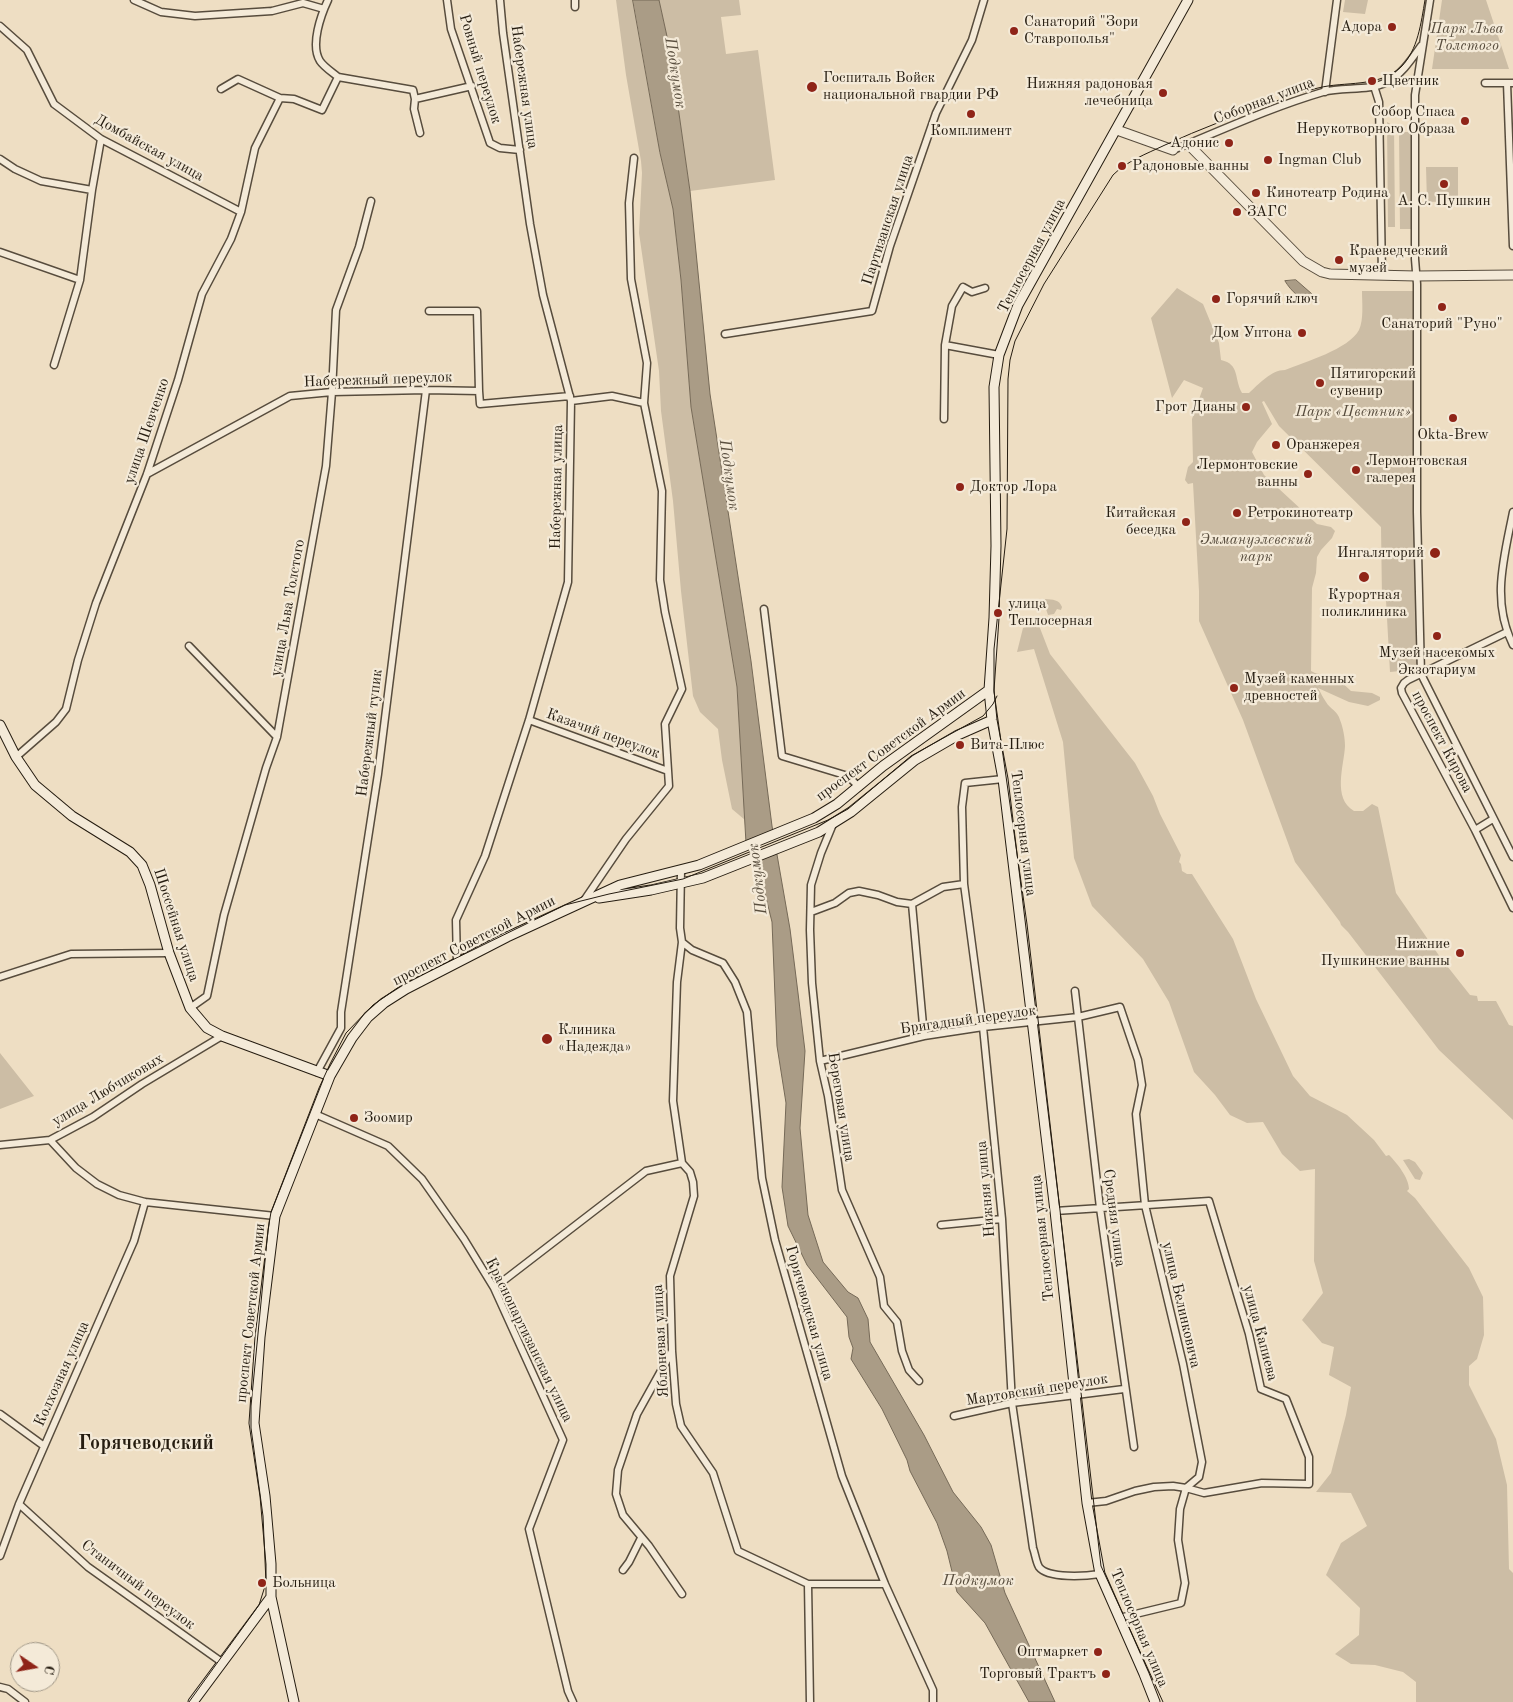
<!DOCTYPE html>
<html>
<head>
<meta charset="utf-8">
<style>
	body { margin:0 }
	#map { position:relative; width:1513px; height:1702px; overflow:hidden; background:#eedec3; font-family:"Old Standard TT",serif }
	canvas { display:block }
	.north { position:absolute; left:10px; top:1642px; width:50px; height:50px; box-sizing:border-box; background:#f4ead8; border:1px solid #a19888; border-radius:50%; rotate:102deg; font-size:14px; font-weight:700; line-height:20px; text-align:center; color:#251c10 }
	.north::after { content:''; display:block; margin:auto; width:18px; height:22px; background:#8f2418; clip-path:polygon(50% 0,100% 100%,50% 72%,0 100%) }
</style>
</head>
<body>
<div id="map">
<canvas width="1513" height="1702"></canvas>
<div class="north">С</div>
</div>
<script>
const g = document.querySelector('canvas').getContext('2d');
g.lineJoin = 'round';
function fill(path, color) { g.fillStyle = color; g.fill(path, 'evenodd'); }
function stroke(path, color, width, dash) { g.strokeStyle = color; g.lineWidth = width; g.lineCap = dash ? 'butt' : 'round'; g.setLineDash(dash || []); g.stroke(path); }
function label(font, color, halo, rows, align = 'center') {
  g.font = font + ' "Old Standard TT",serif'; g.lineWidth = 4.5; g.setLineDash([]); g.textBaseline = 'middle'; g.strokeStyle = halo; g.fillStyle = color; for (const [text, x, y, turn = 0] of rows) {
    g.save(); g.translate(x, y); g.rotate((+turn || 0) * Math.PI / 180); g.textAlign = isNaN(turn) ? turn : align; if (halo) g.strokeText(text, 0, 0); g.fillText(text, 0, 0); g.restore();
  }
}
fill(new Path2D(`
	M616,0H633L660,153L673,209L681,280L691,407L737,687L745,820L732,809L722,760L718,729L700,712L693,696L681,591L673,501L661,411L659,371L639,233L642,173L641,161L626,75Z
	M659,0H739L741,15L721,17L726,54L758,50L775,180L690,191L670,50Z
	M1345,0H1368L1365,14L1343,12Z
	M1442,0H1486L1509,69H1432Z
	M1387,122L1394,126L1395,227H1388Z
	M1399,132H1411L1412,229H1400Z
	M1426,167H1458V201L1427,202Z
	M1177,288L1203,304L1219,343L1221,360C1240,364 1234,379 1242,393H1249C1259,384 1271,370 1285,370C1305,362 1349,349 1359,330C1364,319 1362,303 1362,291H1415L1421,669L1390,672L1386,600L1382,599L1381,527L1279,426L1264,401L1262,402L1272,424L1257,442L1252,452L1264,475L1317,524L1331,527L1335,531L1332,538L1321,550L1317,557L1316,573L1312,588L1311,671L1315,673L1337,678L1351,691L1372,693L1380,697V700L1368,706L1349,702L1318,688C1321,693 1323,698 1326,702C1330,709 1338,711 1340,720C1343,727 1345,738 1345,746C1344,766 1332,798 1354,811H1363L1372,804L1378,807L1396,893L1440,957L1470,995L1477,996L1478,1001H1496L1509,1025L1513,1026V1120L1439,1050L1348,932L1341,925L1340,922L1295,862L1243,720L1199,621V591L1193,483L1188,484L1185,480L1188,467L1193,462L1192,419L1203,388L1184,380L1172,398L1151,318Z
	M1045,599C1053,600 1059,599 1062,607L1061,610L1057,609L1054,614L1048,615L1045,606Z
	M1038,623L1050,654L1135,763L1153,796L1160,814L1181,855L1179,862L1181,864L1182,871L1187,874H1192L1233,939L1256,999L1293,1076L1310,1096L1347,1115L1374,1140L1386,1156L1389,1155C1397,1163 1409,1178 1409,1189L1407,1191L1415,1198L1469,1268L1483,1297L1484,1335L1477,1359L1469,1366V1385L1496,1439L1507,1485L1509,1569L1513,1573V1702H1416V1682L1403,1672L1375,1665L1351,1664L1335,1654L1359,1635L1360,1608L1326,1575L1341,1543L1367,1526L1351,1493L1316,1492L1331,1473L1346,1415L1351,1387L1329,1375L1334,1347L1322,1343L1302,1320L1323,1293L1314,1261L1315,1169L1300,1171L1282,1154L1263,1122L1247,1123L1230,1115L1215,1095L1194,1072L1169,1002L1143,959L1092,906L1074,858L1063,742L1034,649L1017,652L1023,628Z
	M0,1053L34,1096L0,1109Z
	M1409,1159L1415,1162L1423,1173L1420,1180L1415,1179L1403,1160Z`), '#ccbda5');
const water = new Path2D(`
	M633,0H659L670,50L690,191L710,394L751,661L772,826L790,929L798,993L805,1051L800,1128L808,1215L823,1262L848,1292L858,1298L868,1319L870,1342L924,1435L953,1492L981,1527L991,1545L1005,1593L1055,1702H1029L985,1623L957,1592L947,1551L937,1523L910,1471L907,1460L882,1409L851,1359L853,1348L849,1337L847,1317L807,1265L788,1226L782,1187L786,1103L777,1046L772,922L760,874L746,843L737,687L691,407L681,280L673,209L660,153Z
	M1296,280L1312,294L1314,302C1301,301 1291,291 1285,281Z`);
fill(water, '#aa9c86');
stroke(water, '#756957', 1);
fill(new Path2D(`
	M775,829L779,852L752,862L743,842Z`), '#eedec3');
const minor = new Path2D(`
	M134,0L161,12L195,16L272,11L303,3L324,9
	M447,0L451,29L490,143L500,148L520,150
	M1430,0L1415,95V259L1417,284V512L1421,674L1513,857
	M575,7V0
	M0,26L27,50L54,104L101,139L241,212
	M338,77L413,90L415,99L414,109L420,133
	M1485,83H1513
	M1507,83L1513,246
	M1374,86L1379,102L1382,275
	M221,89L238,79L280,98
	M1325,92L1337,0
	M415,99L472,86
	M1173,150C1222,130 1272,107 1323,92C1344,86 1367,92 1387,82C1402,74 1411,60 1421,46
	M0,159L15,169L41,181L92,190
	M0,252L80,280
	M429,311H477L479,391
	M725,334L872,311L890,246L936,113L972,40L984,0
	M945,345L999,355
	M54,365L80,280L92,190L101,139
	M571,401L612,396L644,403
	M944,419L945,345L952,306L963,287L972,292L985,288
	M147,474L290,396L332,392L426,390L479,391L480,404L570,396
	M1513,512C1504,558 1491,601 1513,645
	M764,609L782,756L848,776L859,787
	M1507,632L1408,680L1404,683L1401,688L1402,693L1475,830L1513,908
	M189,646L277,737
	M529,720L668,771
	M16,757L56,722L66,709L78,660L96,603L147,474L178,380L202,294L231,239L241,212L255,148L280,98L294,99L322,110L338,77C332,72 324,67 320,61C310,45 321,15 328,0
	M1003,779L965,783L962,807L964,884L983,1027L1002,1219L1012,1403L1033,1548C1035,1553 1036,1562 1039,1567C1048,1579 1086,1576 1100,1574
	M833,824L821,853L811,885L810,930L812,983L820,1061L828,1096L842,1190L880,1277L884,1306L897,1322L902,1351L909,1370L919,1381
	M1475,830L1493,819
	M681,870L680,928L682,942L677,982L673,1101L682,1163L690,1172L693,1182L694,1196L670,1276L672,1351L676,1404L681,1426L713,1473L738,1551L808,1584L810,1702
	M583,902L626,839L669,786L665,724L682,689L665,612L660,580L662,491L644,403L647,363L631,279L629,203L634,158
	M912,904L924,1036
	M811,912L835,903L849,893L859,891L878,895L897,902L912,904L943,887L964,884
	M682,942L692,950L723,963L735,982L747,1012L762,1178L775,1240L842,1476L885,1584L933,1690V1702
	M457,963L456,920L485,856L529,720L568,582L571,401L543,295L530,224L503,33L500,0
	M0,977L71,954L169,953
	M1075,991L1100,1208L1134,1447
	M190,1008L207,996L224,915L266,768L277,737L326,466L332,392L336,310L359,247L371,201
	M820,1061L924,1036L983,1027L1078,1017L1120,1007L1138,1060L1142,1085L1136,1114L1145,1205L1183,1364L1202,1462L1199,1477L1186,1488L1180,1509L1178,1540L1185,1583L1181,1603L1119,1618
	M317,1072L341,1028V1012L378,774L426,390
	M315,1114L388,1146L422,1179L464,1239L494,1288L563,1440L529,1529L568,1691L573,1702
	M50,1140L76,1168L97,1184L119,1195L145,1202L275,1216
	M0,1145L50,1140L93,1117L142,1084L222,1036
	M1055,1211L1209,1201L1249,1334L1261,1389L1286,1399L1309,1457V1484L1262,1483L1204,1493L1186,1488L1173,1486L1154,1487L1135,1491L1106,1501L1087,1503
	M941,1225L1002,1219
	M494,1288L646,1171L682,1163
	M672,1351L637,1414L618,1470L616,1494L623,1515L649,1546L682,1594
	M0,1414L44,1446
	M954,1416L1012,1403L1124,1389
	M19,1504L88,1567L223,1663
	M0,1556L19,1504L134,1241L145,1202
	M623,1570L629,1562L641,1538
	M808,1584H885
	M0,1687L8,1689L25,1702`);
const tertiary = new Path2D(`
	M1117,130L1173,150
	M1188,144L1303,261L1322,272L1330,274L1416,276L1513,275`);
const secondary = new Path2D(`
	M0,725L16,757L35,785L72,816L130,852L142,865L150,885L169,953L190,1008L207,1028L222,1036L330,1076
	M599,898L651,890L703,878L819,832L851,812L915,760L958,735L992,720
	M193,1702L271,1597
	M294,1702L271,1597V1564L265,1496L254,1423L260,1337L275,1216L330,1076L352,1038L368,1017L384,1003L406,989L507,937L620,885L699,865L814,818L837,804L883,766L989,690
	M1155,1702L1144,1674L1100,1574L1087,1503L1055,1211L1003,779L992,720L989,690L994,618L996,546L994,387L999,355L1018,305L1188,0`);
stroke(minor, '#574c3d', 9);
stroke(tertiary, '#574c3d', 11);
stroke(secondary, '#251c10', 11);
stroke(minor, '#f4ead8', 6);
stroke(tertiary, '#f4ead8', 9);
stroke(secondary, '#f4ead8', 9);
stroke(new Path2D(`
	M189,1702L259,1605L266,1583L263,1516L251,1428V1406L268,1230L271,1212L319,1088L330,1064L346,1033L373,1005L403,984L565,905L609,894L683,879L828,820L848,809L911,756L983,716L993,704L997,696
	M1163,1702L1101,1566L1027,924L994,692V649L1007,529L1008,379L1010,360L1015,341L1044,284L1113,175C1127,161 1146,154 1165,145C1200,129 1237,115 1274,102C1288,97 1303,91 1318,88C1345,81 1378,88 1401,67C1418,50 1421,23 1425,0`), '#251c10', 1);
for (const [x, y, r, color] of [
	[1392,27,5,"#8f2418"],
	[1014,31,5,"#8f2418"],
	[1372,81,5,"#8f2418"],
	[812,87,6,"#8f2418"],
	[1163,93,5,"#8f2418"],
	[971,114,5,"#8f2418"],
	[1465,121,5,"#8f2418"],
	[1229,143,5,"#8f2418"],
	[1268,160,5,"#8f2418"],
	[1122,166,5,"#8f2418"],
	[1444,184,5,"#8f2418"],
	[1256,193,5,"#8f2418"],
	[1237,212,5,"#8f2418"],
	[1339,260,5,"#8f2418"],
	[1216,299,5,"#8f2418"],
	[1442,307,5,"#8f2418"],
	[1302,333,5,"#8f2418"],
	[1320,383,5,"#8f2418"],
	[1246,407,5,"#8f2418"],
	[1453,418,5,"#8f2418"],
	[1276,445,5,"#8f2418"],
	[1356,470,5,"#8f2418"],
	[1308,474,5,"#8f2418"],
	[960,487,5,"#8f2418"],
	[1237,513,5,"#8f2418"],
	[1186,522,5,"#8f2418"],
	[1435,553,6,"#8f2418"],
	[1364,577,6,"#8f2418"],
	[998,613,5,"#8f2418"],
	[1437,636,5,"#8f2418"],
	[1234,688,5,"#8f2418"],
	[960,745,5,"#8f2418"],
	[1460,953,5,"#8f2418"],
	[547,1039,6,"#8f2418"],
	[354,1118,5,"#8f2418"],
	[262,1583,5,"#8f2418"],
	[1098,1652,5,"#8f2418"],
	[1106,1674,5,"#8f2418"]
]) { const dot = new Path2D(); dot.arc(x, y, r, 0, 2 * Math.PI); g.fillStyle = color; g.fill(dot); stroke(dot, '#f4ead8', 2); }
label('15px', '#251c10', '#f4ead8', [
	["Санаторий \"Зори",1024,22],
	["Ставрополья\"",1024,39],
	["Адора",1382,27,"right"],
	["Госпиталь Войск",823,78],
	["национальной гвардии РФ",823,95],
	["Цветник",1382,81],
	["Нижняя радоновая",1153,84,"right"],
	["лечебница",1153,101,"right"],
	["Собор Спаса",1455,112,"right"],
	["Нерукотворного Образа",1455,129,"right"],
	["Комплимент",971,131,"center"],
	["Адонис",1219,143,"right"],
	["Ingman Club",1278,160],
	["Радоновые ванны",1132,166],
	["Кинотеатр Родина",1266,193],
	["А. С. Пушкин",1444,201,"center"],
	["ЗАГС",1247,212],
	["Краеведческий",1349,251],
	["музей",1349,268],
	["Горячий ключ",1226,299],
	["Санаторий \"Руно\"",1442,324,"center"],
	["Дом Уптона",1292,333,"right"],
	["Пятигорский",1330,374],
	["сувенир",1330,391],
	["Грот Дианы",1236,407,"right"],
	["Okta-Brew",1453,435,"center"],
	["Оранжерея",1286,445],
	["Лермонтовская",1366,461],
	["галерея",1366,478],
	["Лермонтовские",1298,465,"right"],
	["ванны",1298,482,"right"],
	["Доктор Лора",970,487],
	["Китайская",1176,513,"right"],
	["беседка",1176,530,"right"],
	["Ретрокинотеатр",1247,513],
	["Ингаляторий",1424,553,"right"],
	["Курортная",1364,595,"center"],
	["поликлиника",1364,612,"center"],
	["улица",1008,604],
	["Теплосерная",1008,621],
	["Музей насекомых",1437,653,"center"],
	["Экзотариум",1437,670,"center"],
	["Музей каменных",1244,679],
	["древностей",1244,696],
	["Вита-Плюс",970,745],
	["Нижние",1450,944,"right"],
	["Пушкинские ванны",1450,961,"right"],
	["Клиника",558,1030],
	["«Надежда»",558,1047],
	["Зоомир",364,1118],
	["Больница",272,1583],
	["Оптмаркет",1088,1652,"right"],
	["Торговый Трактъ",1096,1674,"right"]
], 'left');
label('italic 15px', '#574c3d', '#f4ead8', [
	["Парк Льва",1467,29],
	["Толстого",1467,46],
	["Парк «Цветник»",1353,412],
	["Эммануэлевский",1256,540],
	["парк",1256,557]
]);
label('15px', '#251c10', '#f4ead8', [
	["Ровный переулок",480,69,73],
	["Набережная улица",524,87,82],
	["Соборная улица",1264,101,-21],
	["Домбайская улица",149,148,29],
	["Партизанская улица",888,220,-72],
	["Теплосерная улица",1032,256,-62],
	["Набережный переулок",378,380,-2],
	["улица Шевченко",147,431,-71],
	["Набережная улица",557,487,-89],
	["улица Льва Толстого",288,608,-80],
	["Набережный тупик",370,733,-83],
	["Казачий переулок",603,734,20],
	["проспект Кирова",1442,742,62],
	["проспект Советской Армии",891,745,-36],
	["Теплосерная улица",1023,833,83],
	["Шоссейная улица",176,925,72],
	["проспект Советской Армии",474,941,-27],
	["Бригадный переулок",968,1020,-8],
	["улица Любчиковых",108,1090,-31],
	["Береговая улица",841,1107,81],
	["Нижняя улица",986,1189,-95],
	["Средняя улица",1114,1218,83],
	["Теплосерная улица",1043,1238,-96],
	["улица Белинковича",1181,1305,77],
	["проспект Советской Армии",251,1313,-84],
	["Горячеводская улица",809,1313,74],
	["улица Капиева",1260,1333,75],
	["Краснопартизанская улица",529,1340,64],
	["Яблоневая улица",661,1341,-93],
	["Колхозная улица",62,1374,-66],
	["Мартовский переулок",1037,1390,-9],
	["Станичный переулок",138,1585,37],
	["Теплосерная улица",1139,1628,67]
]);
label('italic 16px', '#5a4f3f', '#f4ead8', [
	["Подкумок",675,73,81],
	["Подкумок",729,475,82],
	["Подкумок",758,879,-97],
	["Подкумок",978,1581]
]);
label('bold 20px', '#251c10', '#f4ead8', [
	["Горячеводский",146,1444]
]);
</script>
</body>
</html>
